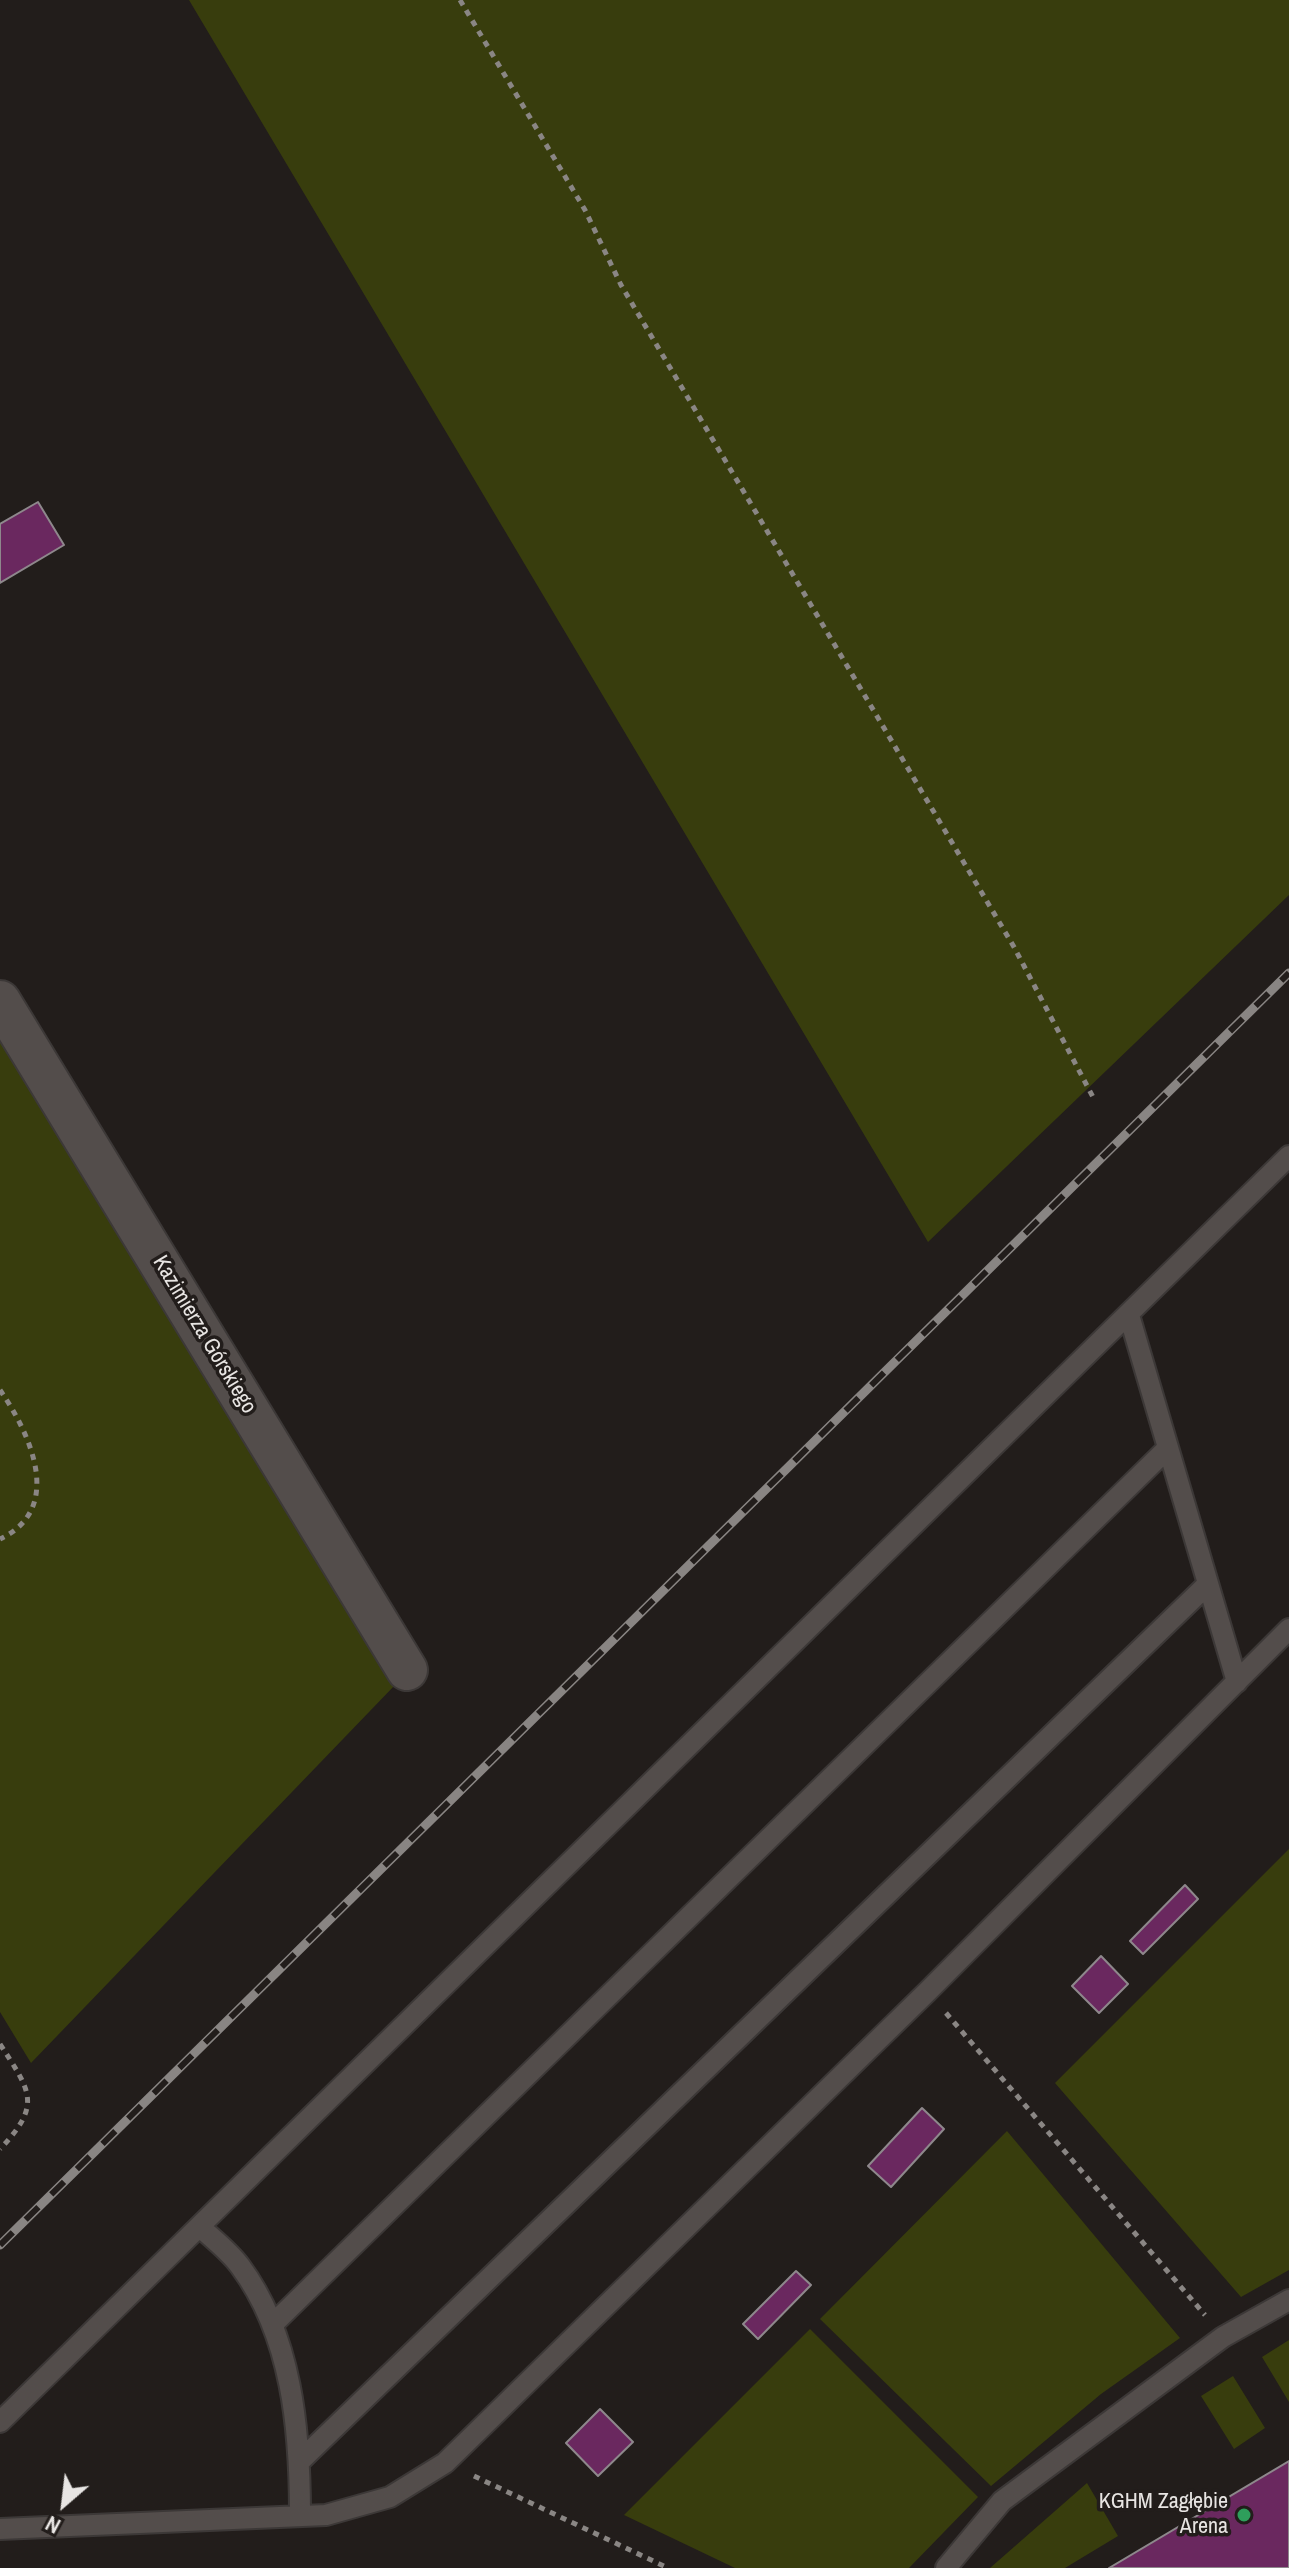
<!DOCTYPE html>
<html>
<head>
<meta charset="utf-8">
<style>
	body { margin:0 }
	#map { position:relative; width:1289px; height:2568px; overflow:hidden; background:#221d1b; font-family:"Archivo Narrow",sans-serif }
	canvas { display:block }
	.north { position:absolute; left:24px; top:2464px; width:80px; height:80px; -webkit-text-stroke:6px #221d1b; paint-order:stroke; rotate:208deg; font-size:22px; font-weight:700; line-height:32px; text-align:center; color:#e8e5e3 }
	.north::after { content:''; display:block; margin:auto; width:28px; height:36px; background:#e8e5e3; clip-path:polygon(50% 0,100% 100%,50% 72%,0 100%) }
</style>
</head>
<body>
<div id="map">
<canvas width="1289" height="2568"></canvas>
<div class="north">N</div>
</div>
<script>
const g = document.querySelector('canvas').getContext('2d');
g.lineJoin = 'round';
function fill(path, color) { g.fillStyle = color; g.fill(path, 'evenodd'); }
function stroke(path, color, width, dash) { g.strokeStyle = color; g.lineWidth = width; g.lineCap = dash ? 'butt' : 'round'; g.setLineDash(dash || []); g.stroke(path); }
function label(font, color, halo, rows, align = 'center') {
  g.font = font + ' "Archivo Narrow",sans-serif'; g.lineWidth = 7; g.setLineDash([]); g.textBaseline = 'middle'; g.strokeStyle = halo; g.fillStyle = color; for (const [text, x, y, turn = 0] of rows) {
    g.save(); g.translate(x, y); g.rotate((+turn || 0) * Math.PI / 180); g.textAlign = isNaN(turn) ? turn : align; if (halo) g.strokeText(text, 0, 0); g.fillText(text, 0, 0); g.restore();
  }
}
fill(new Path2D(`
	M189,0H1289V895L928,1242Z
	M0,1037L396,1684L31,2063L0,2012Z
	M1289,1849V2270L1241,2297L1055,2083Z
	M1007,2131L1180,2338L1101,2394L991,2486L820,2319Z
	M810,2329L978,2497L909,2568H735L624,2515Z
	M1289,2340V2402L1262,2357Z
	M1233,2376L1265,2428L1234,2449L1201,2396Z
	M1087,2483L1118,2536L1065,2568H990Z`), '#383d0d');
const building = new Path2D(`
	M38,502L64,545L0,583V524Z
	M1185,1885L1198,1899L1143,1954L1130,1941Z
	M1101,1956L1128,1984L1099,2013L1072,1986Z
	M922,2108L944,2129L891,2187L868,2166Z
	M796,2271L811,2285L758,2339L743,2324Z
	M600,2409L633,2442L598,2476L566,2443Z
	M1289,2461V2568H1109Z`);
fill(building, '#6a285f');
stroke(building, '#8e888c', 2);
const service = new Path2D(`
	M1129,1315L1237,1682
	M200,2227C213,2239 229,2251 240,2266C292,2336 300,2430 300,2514
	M273,2324L1168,1448
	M0,2422L1289,1156
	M300,2461L1208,1584
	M0,2529L326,2515L390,2497L445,2463L927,1992L1289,1629
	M946,2568L1002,2501L1223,2337L1289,2300`);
const minor = new Path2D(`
	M0,1001L407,1670`);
stroke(service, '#3c3837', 24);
stroke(minor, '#3c3837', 44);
stroke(new Path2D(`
	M460,0L585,210L621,285L1014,947L1094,1099
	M0,1390C29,1432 66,1508 0,1539
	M946,2013L1205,2315
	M0,2044C30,2091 43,2104 0,2149
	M474,2476L668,2568`), '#8a8684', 5, [6, 6]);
stroke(service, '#534d4b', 20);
stroke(minor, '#534d4b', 40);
const rail = new Path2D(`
	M0,2245L1289,973`);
stroke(rail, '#898583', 9);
stroke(rail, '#221d1b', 6, [18]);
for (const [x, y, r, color] of [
	[1244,2515,8,"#2e9e5b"]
]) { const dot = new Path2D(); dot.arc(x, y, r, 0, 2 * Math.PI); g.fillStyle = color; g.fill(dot); stroke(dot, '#221d1b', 3); }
label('22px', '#e8e5e3', '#221d1b', [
	["Kazimierza Górskiego",204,1335,59]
]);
label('22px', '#e8e5e3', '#221d1b', [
	["KGHM Zagłębie",1228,2502],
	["Arena",1228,2527]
], 'right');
</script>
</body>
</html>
